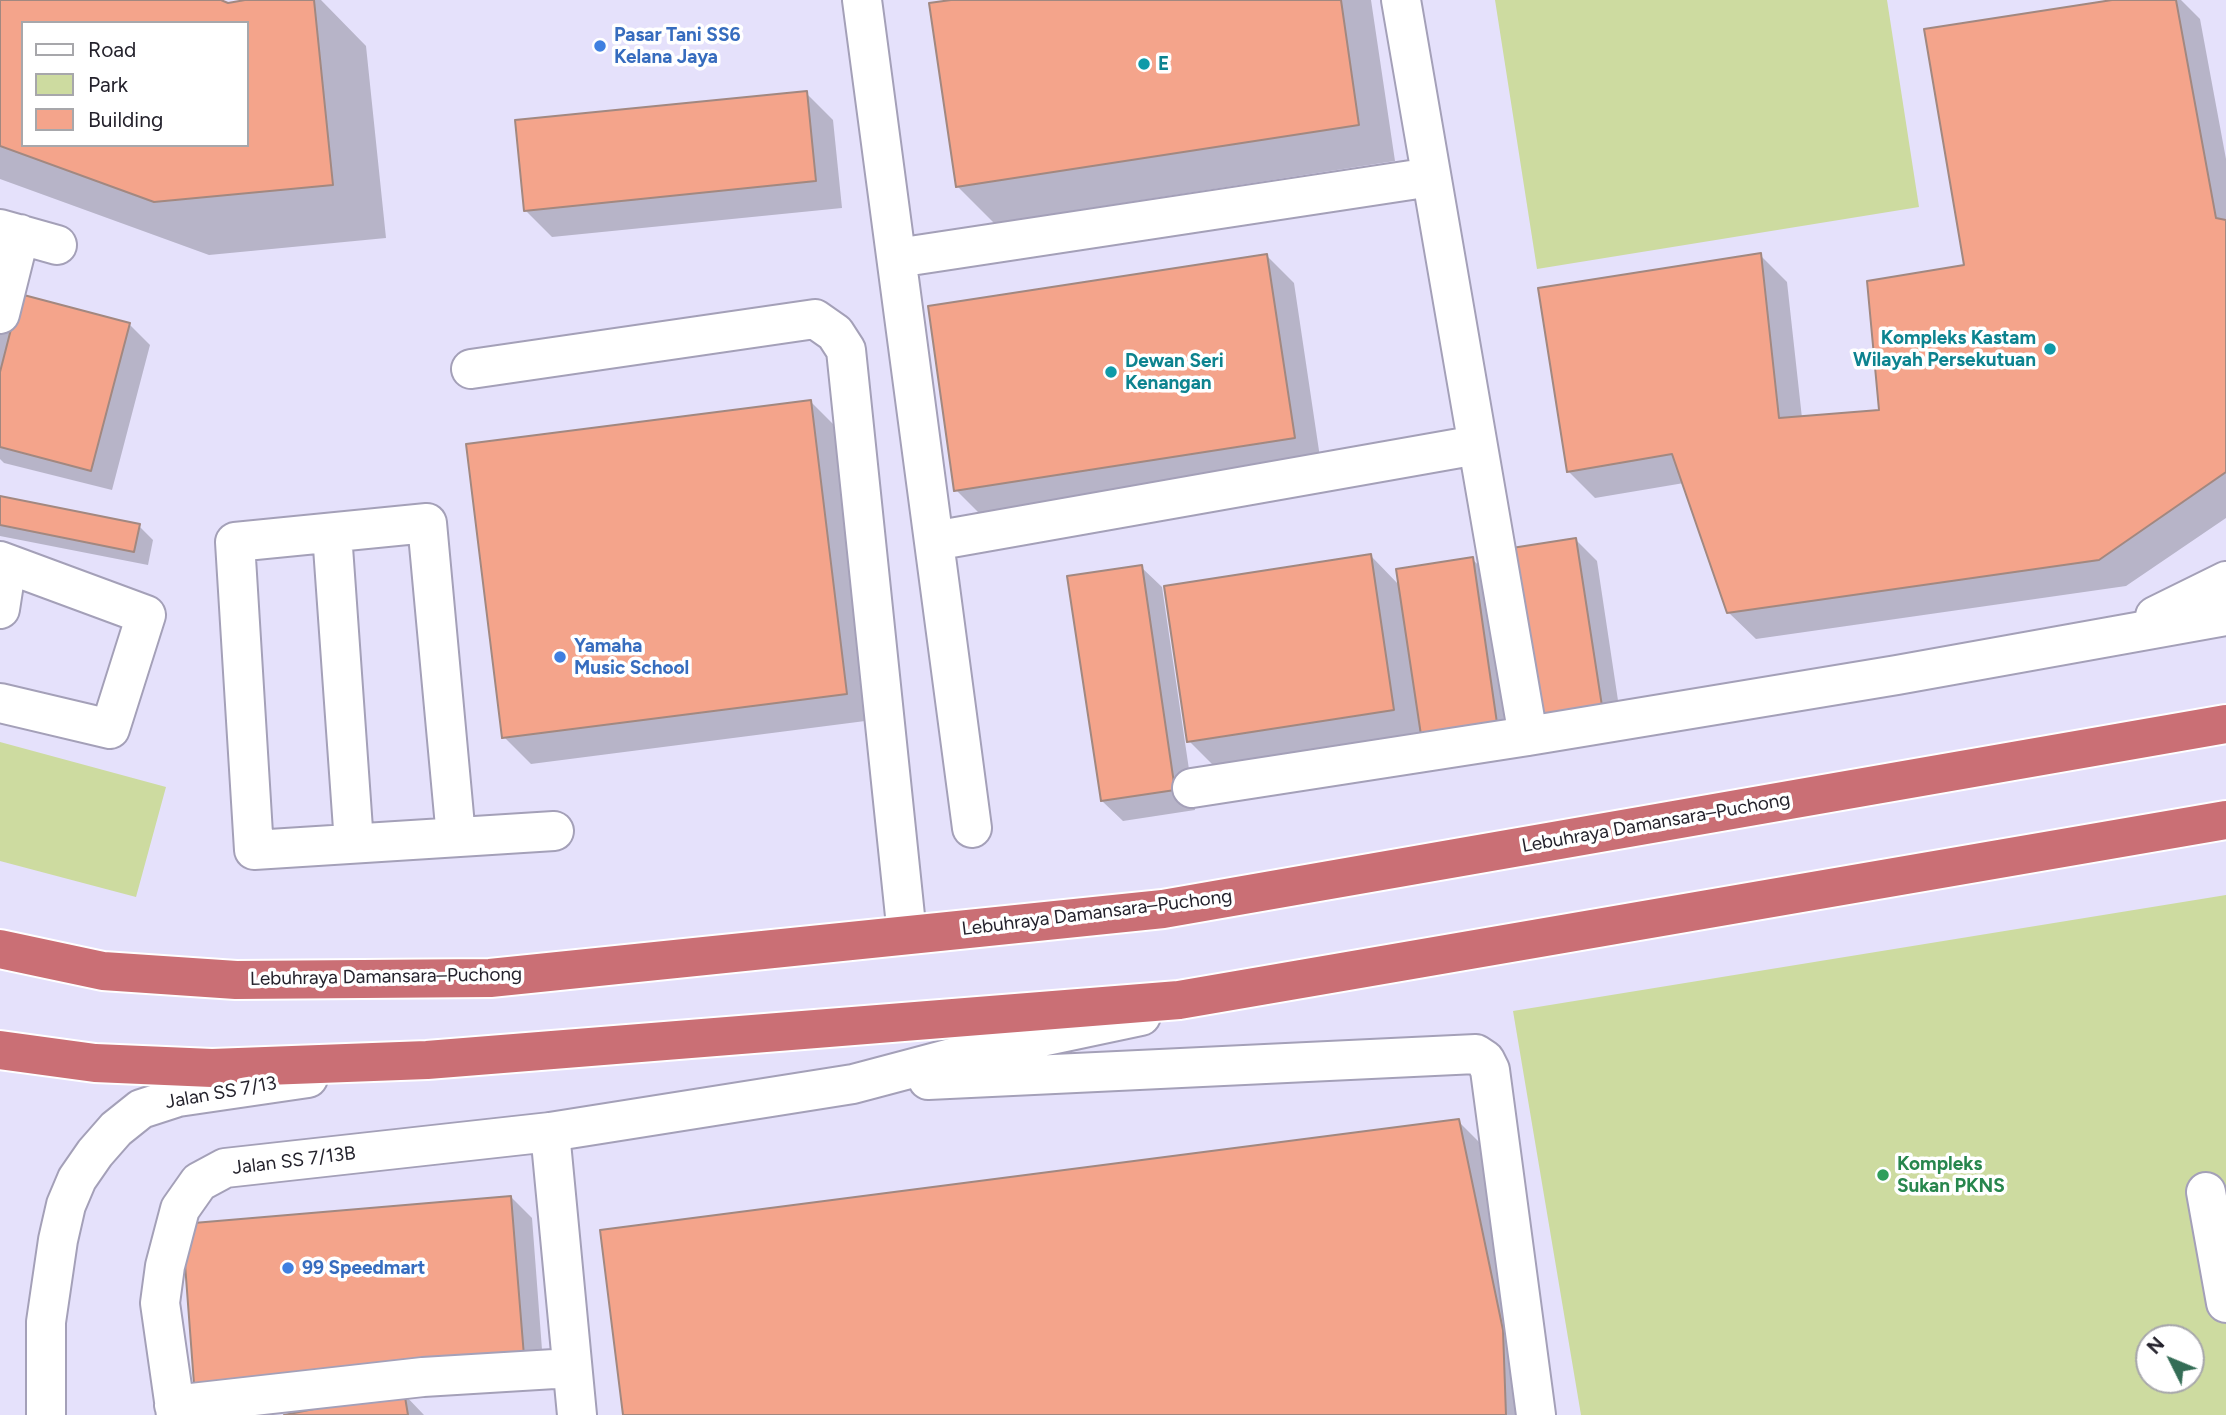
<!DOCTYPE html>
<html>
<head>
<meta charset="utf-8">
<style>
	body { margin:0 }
	#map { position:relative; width:2226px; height:1415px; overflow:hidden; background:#e5e1fb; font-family:Figtree,sans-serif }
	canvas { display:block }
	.legend { position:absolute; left:21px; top:21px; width:228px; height:126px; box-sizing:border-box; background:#fff; border:2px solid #a7a7ab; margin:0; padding:9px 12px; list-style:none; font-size:21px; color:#24222c }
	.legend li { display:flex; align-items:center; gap:14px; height:35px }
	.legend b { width:35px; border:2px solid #a7a7ab }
	.north { position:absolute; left:2135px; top:1324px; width:70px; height:70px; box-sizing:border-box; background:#fff; border:2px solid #a7a7ab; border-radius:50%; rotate:313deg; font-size:19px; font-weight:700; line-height:28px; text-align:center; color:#24222c }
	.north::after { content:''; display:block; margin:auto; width:24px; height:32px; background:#346d56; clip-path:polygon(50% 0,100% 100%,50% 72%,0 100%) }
</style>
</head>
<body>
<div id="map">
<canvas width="2226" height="1415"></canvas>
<ul class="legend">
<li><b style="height:9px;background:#fff"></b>Road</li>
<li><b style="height:19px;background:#cddba0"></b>Park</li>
<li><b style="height:19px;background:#f4a48b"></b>Building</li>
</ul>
<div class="north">N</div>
</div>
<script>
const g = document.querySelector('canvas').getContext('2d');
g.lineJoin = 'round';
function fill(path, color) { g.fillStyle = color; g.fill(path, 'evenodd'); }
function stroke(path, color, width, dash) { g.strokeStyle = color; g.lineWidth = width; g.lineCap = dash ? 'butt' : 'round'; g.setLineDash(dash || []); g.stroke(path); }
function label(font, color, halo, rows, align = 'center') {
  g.font = font + ' Figtree,sans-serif'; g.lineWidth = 7; g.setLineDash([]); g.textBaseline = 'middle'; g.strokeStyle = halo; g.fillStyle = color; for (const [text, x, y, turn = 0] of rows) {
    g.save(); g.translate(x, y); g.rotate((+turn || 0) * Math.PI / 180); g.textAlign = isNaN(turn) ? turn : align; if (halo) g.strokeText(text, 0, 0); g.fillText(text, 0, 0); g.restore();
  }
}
fill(new Path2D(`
	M1495,0H1887L1919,207L1537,269Z
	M0,742L166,787L136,897L0,861Z
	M2226,895V1415H1581L1513,1011ZM2149,1338H2191V1380H2149Z`), '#cddba0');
fill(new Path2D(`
	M0,0H216L228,4L257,0H321L366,46L386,238L209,255L0,179ZM23,23H247V145H23Z
	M962,0H1371L1395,161L994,223L957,186Z
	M2124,0H2181L2200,19L2226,159V518L2126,586L1756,639L1728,612L1684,483L1595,498L1568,471L1760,255L1787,282L1802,418L1881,411Z
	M806,93L833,120L842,208L552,237L525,210Z
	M1267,256L1294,283L1321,464L983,517L956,490Z
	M0,314L129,324L150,345L112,490L4,463L0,459Z
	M811,402L838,429L873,720L531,764L504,737Z
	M0,498L139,526L153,540L148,565L0,536Z
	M1576,540L1597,561L1622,727L1547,738Z
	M1371,556L1400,586L1472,559L1493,579L1517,744L1443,755L1420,732V736L1216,768L1189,741Z
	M1141,567L1162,587L1195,810L1123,821L1102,801Z
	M1458,1121L1495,1158L1541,1415H624Z
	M511,1197L532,1218L544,1376L183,1226Z
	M403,1393L424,1415H293Z`), '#0003');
const building = new Path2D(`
	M0,0H221L228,3L245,0H314L333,185L154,202L0,146ZM23,23H247V145H23Z
	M951,0H1341L1359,125L956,187L929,3Z
	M2112,0H2176L2216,218L2226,220V472L2099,560L1727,613L1672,454L1567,472L1538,288L1761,253L1779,418L1879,410L1867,281L1964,265L1924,29Z
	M807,91L816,181L524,211L515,120Z
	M1267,254L1295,438L954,491L928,306Z
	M20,294L130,323L91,471L0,447V372Z
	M811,400L847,694L502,738L466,444Z
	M0,496L140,524L134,552L0,525Z
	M1576,538L1602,706L1525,718L1499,550Z
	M1371,554L1394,710L1187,742L1164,586Z
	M1473,557L1497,723L1421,735L1396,569Z
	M1142,565L1175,790L1101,801L1067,576Z
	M1459,1119L1503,1330L1506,1415H623L600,1230Z
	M511,1196L524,1356L194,1384L182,1224Z
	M404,1391L408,1415H284Z`);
fill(building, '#f4a48b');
stroke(building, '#a28880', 2);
const minor = new Path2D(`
	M862,0L972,828
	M1401,0L1528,736
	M0,229L57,245
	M897,258L1431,177
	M0,314L20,234
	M471,369L815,319L835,333L846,350L907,935
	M332,533L354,843
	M934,541L1477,445
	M0,561L146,615L110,729L0,703
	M0,609L7,564
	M2155,616L2226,581
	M1192,788L1528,736L1897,675L2226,616
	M456,837L427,523L235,542L254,850L554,831
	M928,1080L1476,1054L1485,1060L1490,1070L1536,1415
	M550,1132L577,1415
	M2206,1192L2226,1303
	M174,1405L423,1377L571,1368
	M46,1415V1322L58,1240L66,1205L77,1179L95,1153L116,1129L141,1109L178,1097L308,1078
	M176,1415L160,1303L165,1266L180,1209L199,1182L225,1168L550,1132L853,1084L985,1049L1141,1016`);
const highway = new Path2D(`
	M0,949L103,971L236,980L490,978L1163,909L2226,724
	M0,1050L95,1063L212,1068L427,1060L1179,1000L2226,820`);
stroke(minor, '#a4a0b8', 42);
stroke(highway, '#fff', 42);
stroke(minor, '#fff', 38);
stroke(highway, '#ca6f75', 38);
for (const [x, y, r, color] of [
	[600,46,7,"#3f7fe0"],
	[1144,64,7,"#0f9aa8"],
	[2050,349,7,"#0f9aa8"],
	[1111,372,7,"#0f9aa8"],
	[560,657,7,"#3f7fe0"],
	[1883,1175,7,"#2e9e5b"],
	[288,1268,7,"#3f7fe0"]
]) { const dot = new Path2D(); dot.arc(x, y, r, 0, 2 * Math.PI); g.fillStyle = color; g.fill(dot); stroke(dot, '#fff', 2.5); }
label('bold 19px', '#366cbe', '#fff', [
	["Pasar Tani SS6",614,35],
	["Kelana Jaya",614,57],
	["Yamaha",574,646],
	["Music School",574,668],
	["99 Speedmart",302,1268]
], 'left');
label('bold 19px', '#0d838f', '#fff', [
	["E",1158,64],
	["Kompleks Kastam",2036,338,"right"],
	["Wilayah Persekutuan",2036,360,"right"],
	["Dewan Seri",1125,361],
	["Kenangan",1125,383]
], 'left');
label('19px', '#24222c', '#fff', [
	["Lebuhraya Damansara–Puchong",1656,823,-10],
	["Lebuhraya Damansara–Puchong",1097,913,-7],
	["Lebuhraya Damansara–Puchong",386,977,-1],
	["Jalan SS 7/13",221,1093,-10],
	["Jalan SS 7/13B",294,1161,-7]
]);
label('bold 19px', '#27864d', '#fff', [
	["Kompleks",1897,1164],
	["Sukan PKNS",1897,1186]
], 'left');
</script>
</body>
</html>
